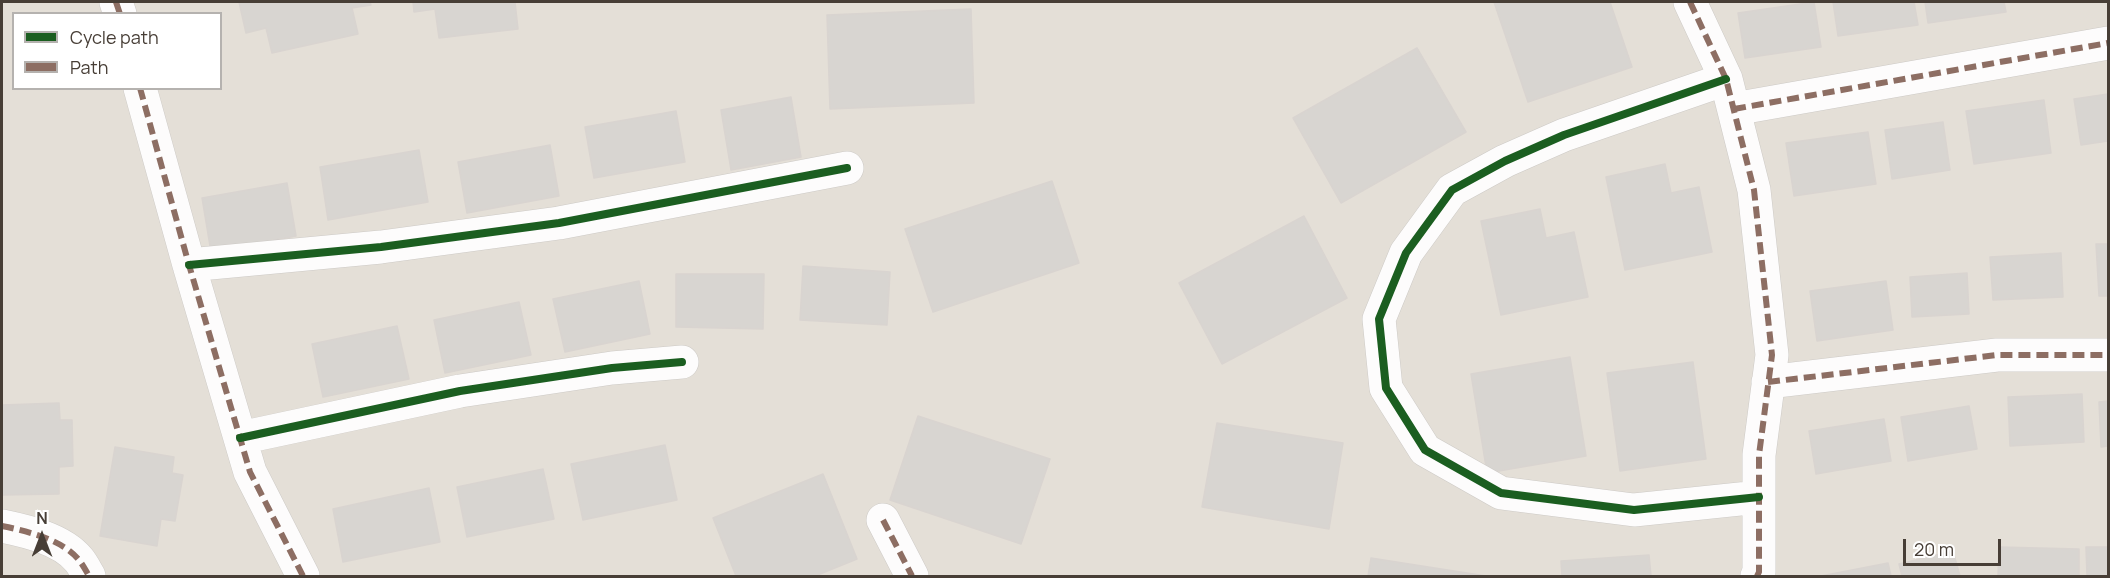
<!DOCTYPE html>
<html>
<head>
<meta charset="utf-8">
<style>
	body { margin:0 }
	#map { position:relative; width:2110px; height:578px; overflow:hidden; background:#f0edea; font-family:Manrope,sans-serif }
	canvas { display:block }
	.frame { position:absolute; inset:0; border:3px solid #473e36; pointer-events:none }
	.legend { position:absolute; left:12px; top:12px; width:210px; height:78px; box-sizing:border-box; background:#fff; border:2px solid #b5b2af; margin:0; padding:8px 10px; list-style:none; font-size:18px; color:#473e36 }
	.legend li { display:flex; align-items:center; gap:12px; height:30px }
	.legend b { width:30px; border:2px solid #b5b2af }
	.north { position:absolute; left:12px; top:506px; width:60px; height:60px; -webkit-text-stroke:4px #fff; paint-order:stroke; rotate:0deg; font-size:16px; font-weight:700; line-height:24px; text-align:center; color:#473e36 }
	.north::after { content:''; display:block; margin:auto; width:21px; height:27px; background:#473e36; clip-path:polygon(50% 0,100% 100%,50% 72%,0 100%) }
	.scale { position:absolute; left:1903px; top:539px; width:98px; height:27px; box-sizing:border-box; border:3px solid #473e36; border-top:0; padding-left:8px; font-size:18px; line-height:21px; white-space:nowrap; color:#473e36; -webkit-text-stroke:4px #fff; paint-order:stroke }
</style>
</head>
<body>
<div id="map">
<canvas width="2110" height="578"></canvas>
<div class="frame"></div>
<ul class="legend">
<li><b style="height:8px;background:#1b5e20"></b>Cycle path</li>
<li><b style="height:8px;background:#8d6e63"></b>Path</li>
</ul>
<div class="north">N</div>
<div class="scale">20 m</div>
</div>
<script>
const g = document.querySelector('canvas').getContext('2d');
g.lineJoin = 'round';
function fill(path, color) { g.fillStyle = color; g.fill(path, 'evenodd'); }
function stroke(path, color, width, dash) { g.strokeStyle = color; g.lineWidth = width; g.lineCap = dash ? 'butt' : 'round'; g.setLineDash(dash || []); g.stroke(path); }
fill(new Path2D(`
	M2,2H2108V576H2ZM14,14H220V88H14Z`), '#e4dfd7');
const building = new Path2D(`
	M239,2H370L371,5L352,8L358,34L272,53L266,28L246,33Z
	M413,2H515L518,29L439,38L435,9L414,12Z
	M1494,2H1610L1632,67L1528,102Z
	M1814,2L1821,47L1745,58L1738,13Z
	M1833,2H1914L1918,25L1838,36Z
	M1925,2H2004L2006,12L1928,23Z
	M971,9L974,103L830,109L827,15Z
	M1417,48L1466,132L1341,203L1293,118Z
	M2108,94V141L2081,145L2074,99Z
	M791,97L801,157L731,170L721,110Z
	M2044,100L2051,153L1974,164L1966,111Z
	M676,111L685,162L594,178L585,127Z
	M1943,122L1950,170L1892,179L1885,130Z
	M1868,132L1876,184L1794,196L1786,143Z
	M550,145L559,196L467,213L458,162Z
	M419,150L428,202L328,220L320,167Z
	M1665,164L1671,193L1699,187L1712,252L1625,270L1606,177Z
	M1052,181L1079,263L933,312L905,229Z
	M287,183L296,236L211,252L202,198Z
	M1540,209L1546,238L1574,232L1588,297L1501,315L1481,221Z
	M1304,216L1347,298L1222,364L1179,283Z
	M2096,244H2108V296H2099Z
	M2061,253L2063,297L1993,300L1990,257Z
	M803,266L890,272L887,325L800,320Z
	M1967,273L1969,314L1912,317L1910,277Z
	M676,274H764L763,329L676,327Z
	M639,281L650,334L565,352L553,299Z
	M1886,281L1893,330L1817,341L1810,291Z
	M519,302L531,355L445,373L434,320Z
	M397,326L409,379L323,397L312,344Z
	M1570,357L1586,456L1487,473L1471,374Z
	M1693,362L1706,459L1620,471L1607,373Z
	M2082,394L2084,442L2010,446L2008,397Z
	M2108,401V446L2101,447L2099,402Z
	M59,403L60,420H72L73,466L59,467V494L2,495V405Z
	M1969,406L1977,449L1908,461L1901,417Z
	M918,416L1050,459L1021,544L890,500Z
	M1884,419L1891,461L1816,474L1809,431Z
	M1217,423L1343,443L1329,529L1202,507Z
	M665,445L677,500L583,520L571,464Z
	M115,447L174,457L172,473L183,475L175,521L161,519L157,546L100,536Z
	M543,469L554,519L467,537L457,487Z
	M823,474L857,559L815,576H736L713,518Z
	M429,488L440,542L343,562L333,509Z
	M1999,547L2079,549V576H1998Z
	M2086,547H2108V576H2087Z
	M1953,551L1960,576H1902L1899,564Z
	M1649,555L1651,576H1562L1561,561Z
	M1371,558L1486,576H1368Z
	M1888,563L1891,576H1821Z`);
fill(building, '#d8d5d1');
stroke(building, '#d9d4d0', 1.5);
const minor = new Path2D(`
	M116,2L120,14
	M1690,2L1726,79L1754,190L1772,355L1759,455V572L1757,576
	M1726,79L1564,135L1505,161L1452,190L1406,253L1379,319L1386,388L1425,450L1501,493L1634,510L1759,497
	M140,88L189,265L250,472L303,576
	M1734,109L2108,43
	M189,265L381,247L559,223L847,168
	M1768,382L1997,355H2108
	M240,438L460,391L612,368L682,362
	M883,520L912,576
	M2,526C26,531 62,539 79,560C83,565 86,571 89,576`);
stroke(minor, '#cdcac6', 34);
stroke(minor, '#fdfcfc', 33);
stroke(new Path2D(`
	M116,2L120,14
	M1690,2L1726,79L1754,190L1772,355L1759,455V572L1757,576
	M140,88L189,265L250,472L303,576
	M1734,109L2108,43
	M1768,382L1997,355H2108
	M883,520L912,576
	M2,526C26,531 62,539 79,560C83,565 86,571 89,576`), '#8d6e63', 6, [12, 6]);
stroke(new Path2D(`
	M1726,79L1564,135L1505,161L1452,190L1406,253L1379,319L1386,388L1425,450L1501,493L1634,510L1759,497
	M189,265L381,247L559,223L847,168
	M240,438L460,391L612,368L682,362`), '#1b5e20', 8);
</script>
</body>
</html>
